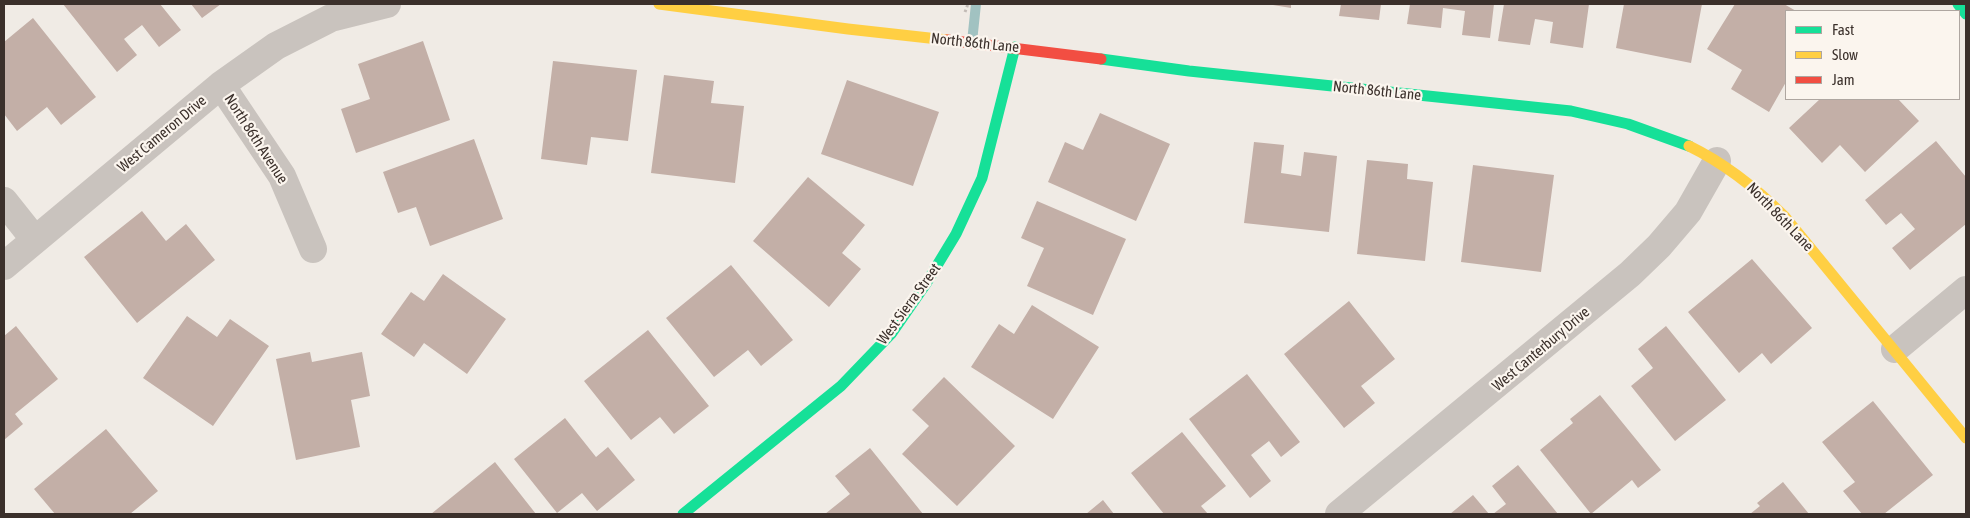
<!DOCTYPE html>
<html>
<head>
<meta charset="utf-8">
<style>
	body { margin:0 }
	#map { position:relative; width:1970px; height:518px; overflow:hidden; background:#f0ebe5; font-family:"Asap Condensed",sans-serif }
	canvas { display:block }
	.frame { position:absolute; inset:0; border:5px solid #3b302b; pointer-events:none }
	.legend { position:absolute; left:1785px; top:10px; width:175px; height:90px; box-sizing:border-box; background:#fbf5ee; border:1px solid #aea6a0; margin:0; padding:6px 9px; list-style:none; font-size:15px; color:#3b302b }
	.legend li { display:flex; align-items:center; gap:10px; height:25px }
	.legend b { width:25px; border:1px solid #aea6a0 }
</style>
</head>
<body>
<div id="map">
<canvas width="1970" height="518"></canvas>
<div class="frame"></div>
<ul class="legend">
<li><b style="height:6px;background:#16e098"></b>Fast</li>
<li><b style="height:6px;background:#ffcf43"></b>Slow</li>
<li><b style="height:6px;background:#f24e42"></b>Jam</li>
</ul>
</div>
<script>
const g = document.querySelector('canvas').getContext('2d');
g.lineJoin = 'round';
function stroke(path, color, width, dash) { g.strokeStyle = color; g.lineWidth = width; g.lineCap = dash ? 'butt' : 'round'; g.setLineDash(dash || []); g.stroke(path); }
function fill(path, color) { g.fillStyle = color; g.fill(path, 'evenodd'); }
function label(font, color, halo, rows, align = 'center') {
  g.font = font + ' "Asap Condensed",sans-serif'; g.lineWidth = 4.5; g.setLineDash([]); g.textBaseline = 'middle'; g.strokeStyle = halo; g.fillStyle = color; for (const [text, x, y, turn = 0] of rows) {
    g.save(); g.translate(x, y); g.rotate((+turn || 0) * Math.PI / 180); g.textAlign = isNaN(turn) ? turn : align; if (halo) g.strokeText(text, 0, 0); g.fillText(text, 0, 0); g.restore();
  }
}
stroke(new Path2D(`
	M972,42L976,4`), '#a1c2c1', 10);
fill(new Path2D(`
	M63,4H160L181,30L159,47L142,25L124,39L137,55L117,72Z
	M191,4H221L202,18Z
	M1267,4H1291V8Z
	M1341,4H1381L1379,20L1339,16Z
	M1410,4H1494L1490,38L1462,35L1465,11L1443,8L1441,28L1407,24Z
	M1504,4H1589L1583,48L1550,43L1553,22L1535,19L1530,45L1498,41Z
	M1624,4H1702L1691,63L1616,48Z
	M1735,4H1784L1796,11H1786V82L1769,112L1731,89L1742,70L1707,49Z
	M33,18L96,97L61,125L47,107L17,131L4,114V42Z
	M423,41L450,120L356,153L341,109L370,99L358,64Z
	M553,61L637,70L628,141L591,137L587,165L541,159Z
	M664,75L714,81L711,103L744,106L735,183L651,173Z
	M847,80L939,112L913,186L821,154Z
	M1820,99H1898L1919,121L1865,172L1840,145L1822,163L1789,128Z
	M1100,113L1170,144L1136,221L1048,182L1065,142L1083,150Z
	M474,139L503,219L430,246L416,207L398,213L383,172Z
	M1936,141L1966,177V224L1910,270L1892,248L1915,229L1901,213L1886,225L1865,200Z
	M1254,142L1284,145L1281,173L1301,176L1304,152L1337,156L1329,232L1244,223Z
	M1367,160L1408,164L1407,179L1433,182L1425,261L1357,254Z
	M1473,165L1554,175L1541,272L1461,262Z
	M808,177L865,225L842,253L861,269L829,307L753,241Z
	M1037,201L1126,239L1093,315L1027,286L1044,248L1021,238Z
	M142,211L166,241L186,224L215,260L137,323L84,257Z
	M1752,259L1812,328L1771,364L1762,353L1739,373L1688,312Z
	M731,265L793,340L761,366L748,350L714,377L666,318Z
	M443,274L506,319L467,374L424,343L414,357L381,334L411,292L424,301Z
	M1349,301L1395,359L1361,386L1375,403L1344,428L1284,354Z
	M1032,305L1099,347L1053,419L971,367L999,324L1014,334Z
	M187,316L217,337L230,319L269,346L213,426L143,378Z
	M16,326L58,379L15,414L23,424L4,440V336Z
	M1666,326L1726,400L1675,441L1631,386L1653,368L1638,349Z
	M648,330L709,406L674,434L660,417L631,440L584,381Z
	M310,352L312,362L362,352L370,396L351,400L360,447L296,460L276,359Z
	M1247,374L1300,442L1281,457L1269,441L1251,455L1271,481L1250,498L1189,419Z
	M944,377L1015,446L957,506L902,454L929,426L912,410Z
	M1600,395L1661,470L1638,488L1632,480L1591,514L1540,450L1573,423L1570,419Z
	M1873,401L1933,475L1884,514H1862L1843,491L1855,482L1822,442Z
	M565,418L596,457L608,447L635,480L597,511L582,493L557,513L514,459Z
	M106,429L158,491L130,514H55L34,489Z
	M1182,432L1226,486L1201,506L1208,514H1164L1131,473Z
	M870,448L923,514H825L850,494L835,476Z
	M495,462L536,514H431Z
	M1518,465L1558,514H1493L1506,504L1492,486Z
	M1783,482L1809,514H1750L1760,506L1757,503Z
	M1473,495L1489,514H1450Z
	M1103,500L1114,514H1086Z`), '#c3afa7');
stroke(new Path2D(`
	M965,12L968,4`), '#c2bbb6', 3, [2.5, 2.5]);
stroke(new Path2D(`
	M221,85L282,176L313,249
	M4,201L35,240
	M4,266L221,85L276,46L331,18L387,4
	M1895,349L1966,290
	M1339,514L1630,274L1659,246L1688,212L1717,161`), '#c9c3be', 28);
stroke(new Path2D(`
	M1958,4L1966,14
	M1101,59L1189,71L1571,111L1628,124L1689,146
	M683,514L841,386L891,334L927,282L956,234L982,178L1015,47`), '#16e098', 11);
stroke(new Path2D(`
	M659,4L848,29L947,40
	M1689,146C1726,164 1756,188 1785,217L1966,438`), '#ffcf43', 11);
stroke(new Path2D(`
	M947,40L1101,59`), '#f24e42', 11);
label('15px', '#3b302b', '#fbf5ee', [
	["North 86th Lane",975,43,6],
	["North 86th Lane",1377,91,6],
	["West Cameron Drive",162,134,-40],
	["North 86th Avenue",256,139,57],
	["North 86th Lane",1780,217,46],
	["West Sierra Street",909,304,-54],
	["West Canterbury Drive",1541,349,-40]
]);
</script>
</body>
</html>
